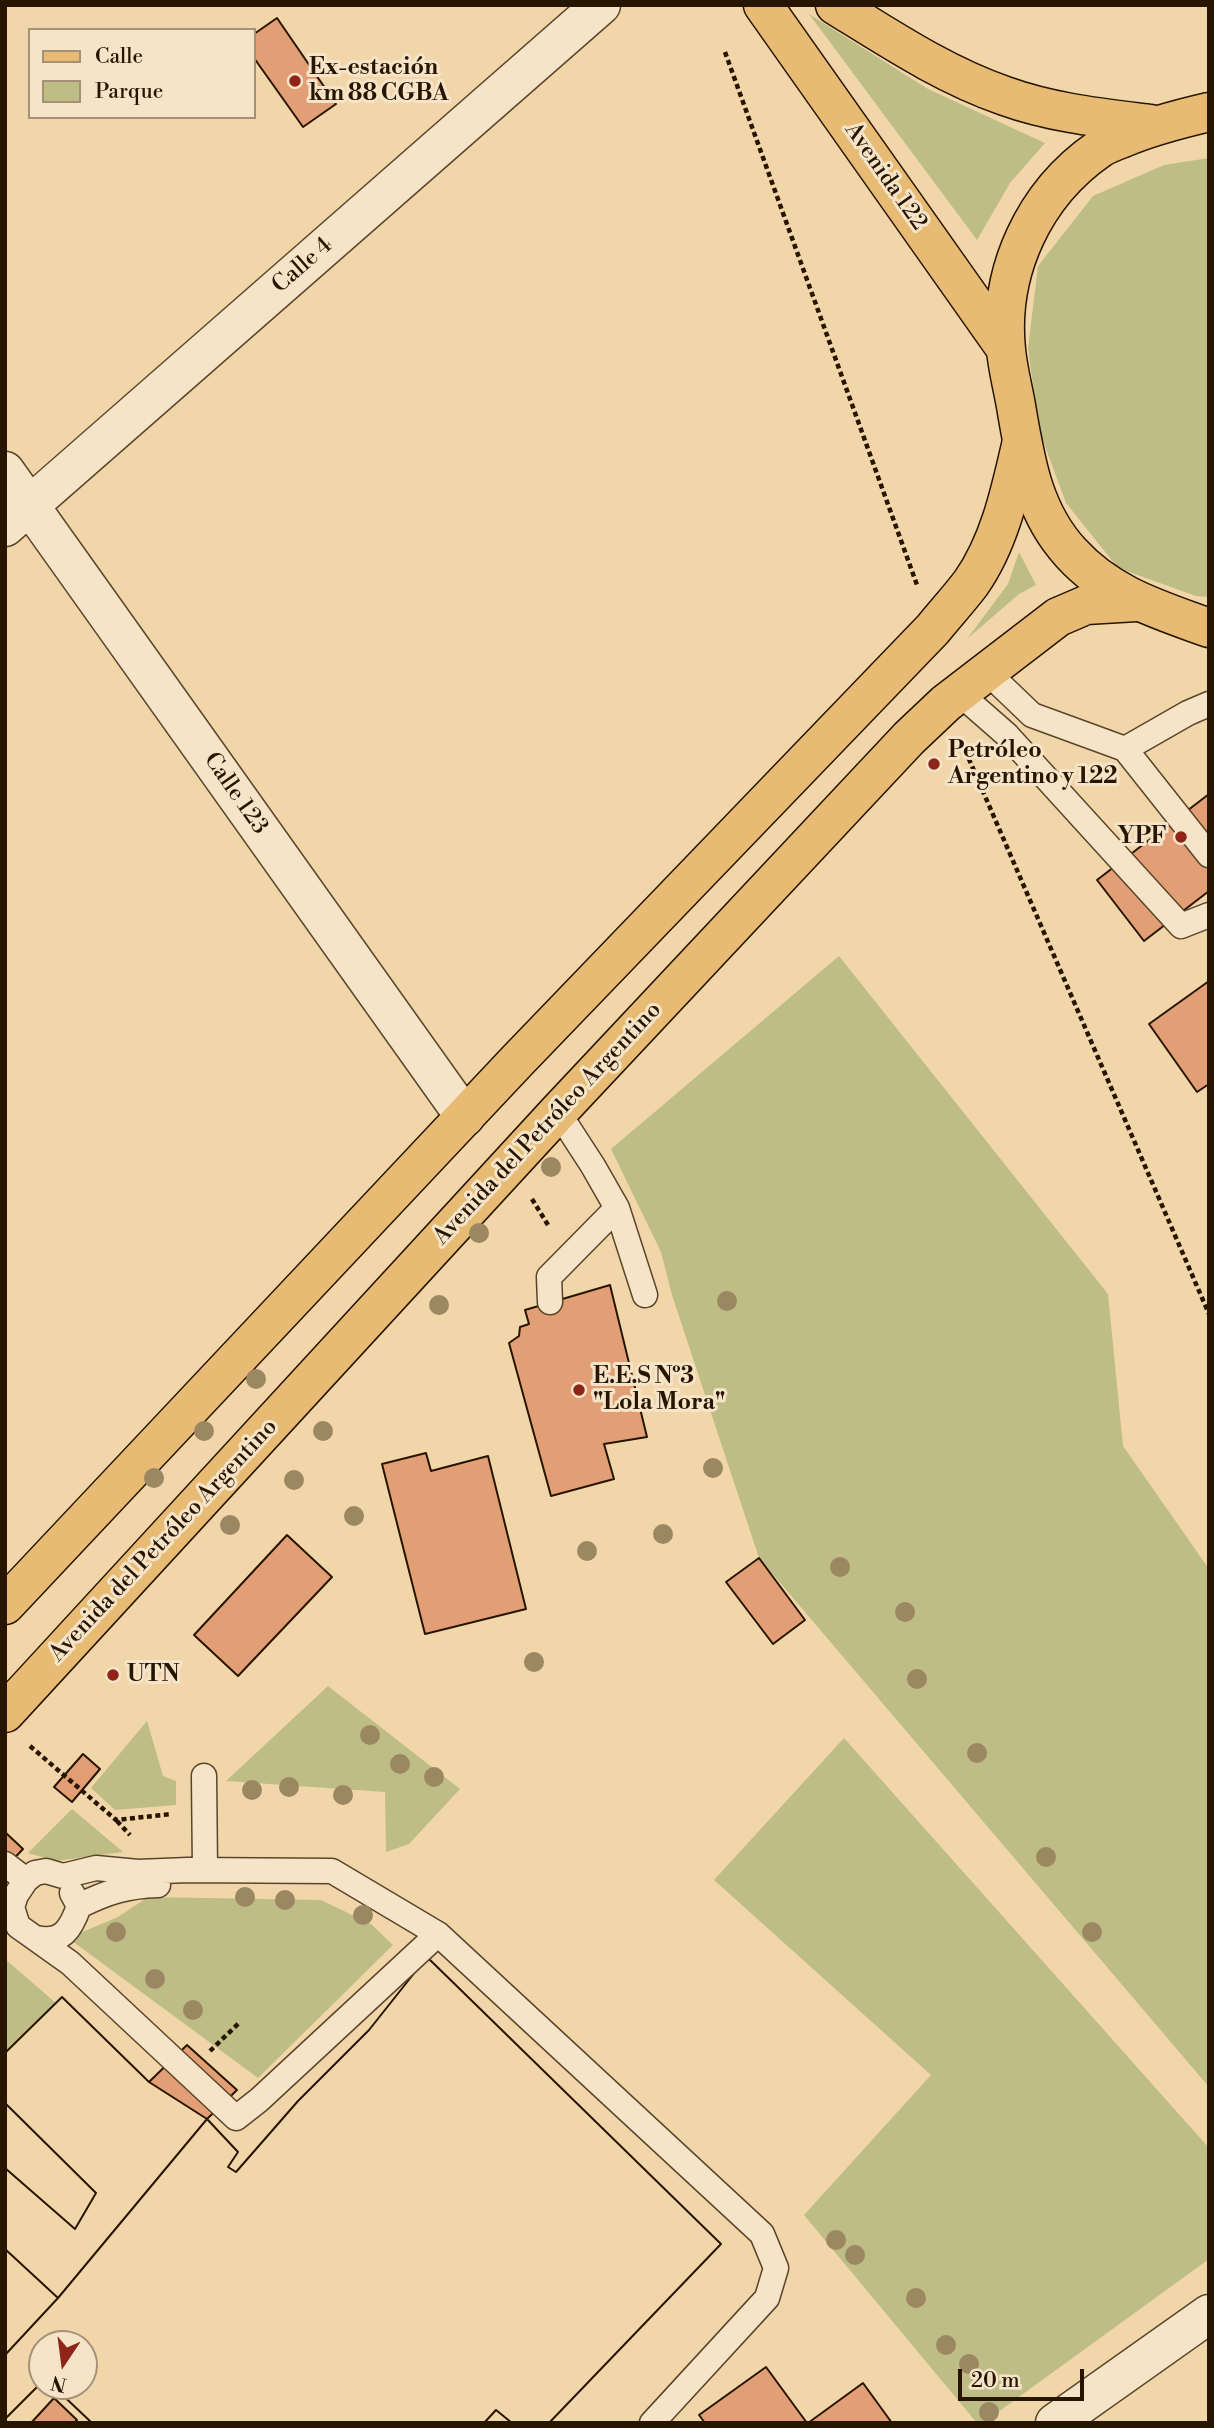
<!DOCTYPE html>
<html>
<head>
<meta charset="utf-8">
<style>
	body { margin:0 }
	#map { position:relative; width:1214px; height:2428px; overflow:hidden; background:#f1d6aa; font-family:"Libre Bodoni",serif }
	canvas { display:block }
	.frame { position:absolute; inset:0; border:7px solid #281500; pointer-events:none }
	.legend { position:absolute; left:28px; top:28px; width:228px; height:91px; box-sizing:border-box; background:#f6e4c8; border:2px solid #a49178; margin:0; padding:9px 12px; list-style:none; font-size:21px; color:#281500 }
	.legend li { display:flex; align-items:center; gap:14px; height:35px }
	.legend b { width:35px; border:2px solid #a49178 }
	.north { position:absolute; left:28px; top:2330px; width:70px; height:70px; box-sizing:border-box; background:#f6e4c8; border:2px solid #a49178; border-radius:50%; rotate:193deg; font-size:19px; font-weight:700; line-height:28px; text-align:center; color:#281500 }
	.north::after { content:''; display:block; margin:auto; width:24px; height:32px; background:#8f2418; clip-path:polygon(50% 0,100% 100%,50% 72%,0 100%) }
	.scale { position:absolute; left:958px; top:2369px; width:126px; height:32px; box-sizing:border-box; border:4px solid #281500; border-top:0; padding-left:9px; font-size:21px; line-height:24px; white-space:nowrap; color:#281500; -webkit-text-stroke:5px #f6e4c8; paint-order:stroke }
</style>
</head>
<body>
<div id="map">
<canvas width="1214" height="2428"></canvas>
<div class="frame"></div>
<ul class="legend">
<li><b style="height:9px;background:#e8bb75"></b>Calle</li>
<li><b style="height:19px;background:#bebd86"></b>Parque</li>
</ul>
<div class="north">N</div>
<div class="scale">20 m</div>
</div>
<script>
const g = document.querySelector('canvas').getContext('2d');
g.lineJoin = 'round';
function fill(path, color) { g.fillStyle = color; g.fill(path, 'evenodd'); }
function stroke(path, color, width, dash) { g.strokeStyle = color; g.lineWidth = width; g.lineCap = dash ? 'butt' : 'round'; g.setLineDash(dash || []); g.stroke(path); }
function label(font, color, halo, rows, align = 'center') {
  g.font = font + ' "Libre Bodoni",serif'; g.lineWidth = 6; g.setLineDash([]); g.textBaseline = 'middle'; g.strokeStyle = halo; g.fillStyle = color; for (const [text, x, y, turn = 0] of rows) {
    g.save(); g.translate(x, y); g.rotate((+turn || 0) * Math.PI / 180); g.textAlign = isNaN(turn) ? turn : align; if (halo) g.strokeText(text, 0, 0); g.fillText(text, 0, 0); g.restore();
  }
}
fill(new Path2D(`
	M809,14L928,89L1045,143L1010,183L977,240Z
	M1209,158V597L1196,596L1118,568L1066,503L1039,430L1028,348L1038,266L1093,196L1164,165Z
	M1019,552L1036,585L1019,594L967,639L1008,584Z
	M839,956L1108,1294L1123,1446L1209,1569V2087L759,1558L672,1295L661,1252L611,1149Z
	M328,1686L460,1789L409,1844L386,1852L385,1792L226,1781Z
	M147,1721L163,1776L176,1781V1805L115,1810L91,1788Z
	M844,1738L1209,2148V2259L983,2423H977L804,2215L931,2075L714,1880Z
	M72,1809L123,1852L56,1861L28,1853Z
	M148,1897L321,1900L371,1924L393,1945L258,2078L68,1938L118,1917Z
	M5,1959L56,2003L5,2053Z`), '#bebd86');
const building = new Path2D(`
	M277,18L336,104L303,127L254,58V34Z
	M1209,794V891L1144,941L1097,880Z
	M1209,981V1084L1197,1092L1149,1024Z
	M610,1285L647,1437L604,1444L614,1479L551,1496L509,1343L519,1336L520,1327L529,1324L525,1310Z
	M426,1453L431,1471L488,1456L526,1609L425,1634L382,1464Z
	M287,1535L332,1577L238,1676L194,1635Z
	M759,1558L805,1620L773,1644L726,1582Z
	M83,1754L100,1769L72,1802L54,1787Z
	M6,1833L23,1849L5,1868V1834Z
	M427,1957L721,2244L549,2423H512L496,2410L484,2423H92L53,2386H84V2344H42V2382L5,2419V2355L58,2298L5,2249V2168L75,2229L96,2193L5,2103V2053L62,1997L149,2082L187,2045L237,2090L207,2119L238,2152L228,2167L236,2172L298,2101L369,2030Z
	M427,1957L721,2244L549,2423H512L496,2410L484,2423H92L53,2386H84V2344H42V2382L5,2419V2355L58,2298L207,2119L238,2152L228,2167L236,2172L298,2101L369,2030Z
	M62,1997L149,2082L207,2119L58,2298L5,2249V2168L75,2229L96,2193L5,2103V2053Z
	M766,2367L807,2423H705L699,2415Z
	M863,2383L892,2423H808Z
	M54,2398L77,2420L74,2423H31Z`);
fill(building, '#e29f75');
stroke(building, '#281500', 2);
const service = new Path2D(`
	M986,671L1032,715L1125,749L1209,855
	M959,693L1007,735L1181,926L1209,915
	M1125,749L1188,713L1209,704
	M558,1112L593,1166L617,1208L645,1295
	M550,1302L549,1277L617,1208
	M204,1776L205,1870
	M5,1864L26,1880L35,1873L46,1871L63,1876L96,1868L138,1872L188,1870L332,1871L438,1934L762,2234L776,2268L767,2298L652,2423
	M26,1880L16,1895L12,1907L18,1926L70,1963L236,2118L259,2100L438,1934
	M79,1906C107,1892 126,1886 158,1885
	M36,1938C62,1944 71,1929 79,1906L72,1893`);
const minor = new Path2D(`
	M5,471L465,1117
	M5,527L601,5
	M1055,2423L1209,2314`);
const primary = new Path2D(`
	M5,1605L517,1061L933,629C945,614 959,599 971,583C1000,542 1011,489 1022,441
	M5,1713L558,1112L909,738L946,703L1058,617L1086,605L1136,602`);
const trunk = new Path2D(`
	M763,5L1006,349
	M835,5C890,39 944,75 1005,96C1052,113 1102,118 1151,124
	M1209,112C1179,119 1151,126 1123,138C1115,141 1106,144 1099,149C1034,194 998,271 1006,350C1008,371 1014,392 1017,412C1026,464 1034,513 1071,553C1109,595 1157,609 1209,628`);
stroke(service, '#5a452a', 27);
stroke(minor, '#5a452a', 41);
stroke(primary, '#281500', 41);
stroke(trunk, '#281500', 41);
stroke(new Path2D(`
	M725,52L917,585
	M962,743L1209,1314
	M532,1199L548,1225
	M30,1746L116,1820L172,1814
	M117,1821L130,1835
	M210,2051L240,2022`), '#281500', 4.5, [5, 3.5]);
stroke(service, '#f6e4c8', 24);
stroke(minor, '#f6e4c8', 38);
stroke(primary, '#e8bb75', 38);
stroke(trunk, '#e8bb75', 38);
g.fillStyle = '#9b8762';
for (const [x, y] of [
	[551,1167],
	[479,1233],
	[727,1301],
	[439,1305],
	[256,1379],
	[204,1431],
	[323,1431],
	[713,1468],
	[154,1478],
	[294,1480],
	[354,1516],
	[230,1525],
	[663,1534],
	[587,1551],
	[840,1567],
	[905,1612],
	[534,1662],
	[917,1679],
	[370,1735],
	[977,1753],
	[400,1764],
	[434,1777],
	[289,1787],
	[252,1790],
	[343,1795],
	[1046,1857],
	[245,1897],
	[285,1900],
	[363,1915],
	[116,1932],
	[1092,1932],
	[155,1979],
	[193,2010],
	[836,2240],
	[855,2255],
	[916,2298],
	[946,2345],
	[969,2364],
	[989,2412]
]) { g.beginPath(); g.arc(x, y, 10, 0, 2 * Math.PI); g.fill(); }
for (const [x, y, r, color] of [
	[295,81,7,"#8f2418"],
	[934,764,7,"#8f2418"],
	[1181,837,7,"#8f2418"],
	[579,1390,7,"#8f2418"],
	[113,1675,7,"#8f2418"]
]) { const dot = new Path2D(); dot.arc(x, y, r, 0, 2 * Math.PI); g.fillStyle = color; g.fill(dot); stroke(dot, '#f6e4c8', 2.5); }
label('bold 23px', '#281500', '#f6e4c8', [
	["Ex-estación",309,68],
	["km 88 CGBA",309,94],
	["Petróleo",948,751],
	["Argentino y 122",948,777],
	["YPF",1167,837,"right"],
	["E.E.S Nº3",593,1377],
	["\"Lola Mora\"",593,1403],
	["UTN",127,1675]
], 'left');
label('23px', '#281500', '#f6e4c8', [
	["Avenida 122",885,177,55],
	["Calle 4",303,266,-41],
	["Calle 123",235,794,55],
	["Avenida del Petróleo Argentino",548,1124,-47],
	["Avenida del Petróleo Argentino",164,1541,-47]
]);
</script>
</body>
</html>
